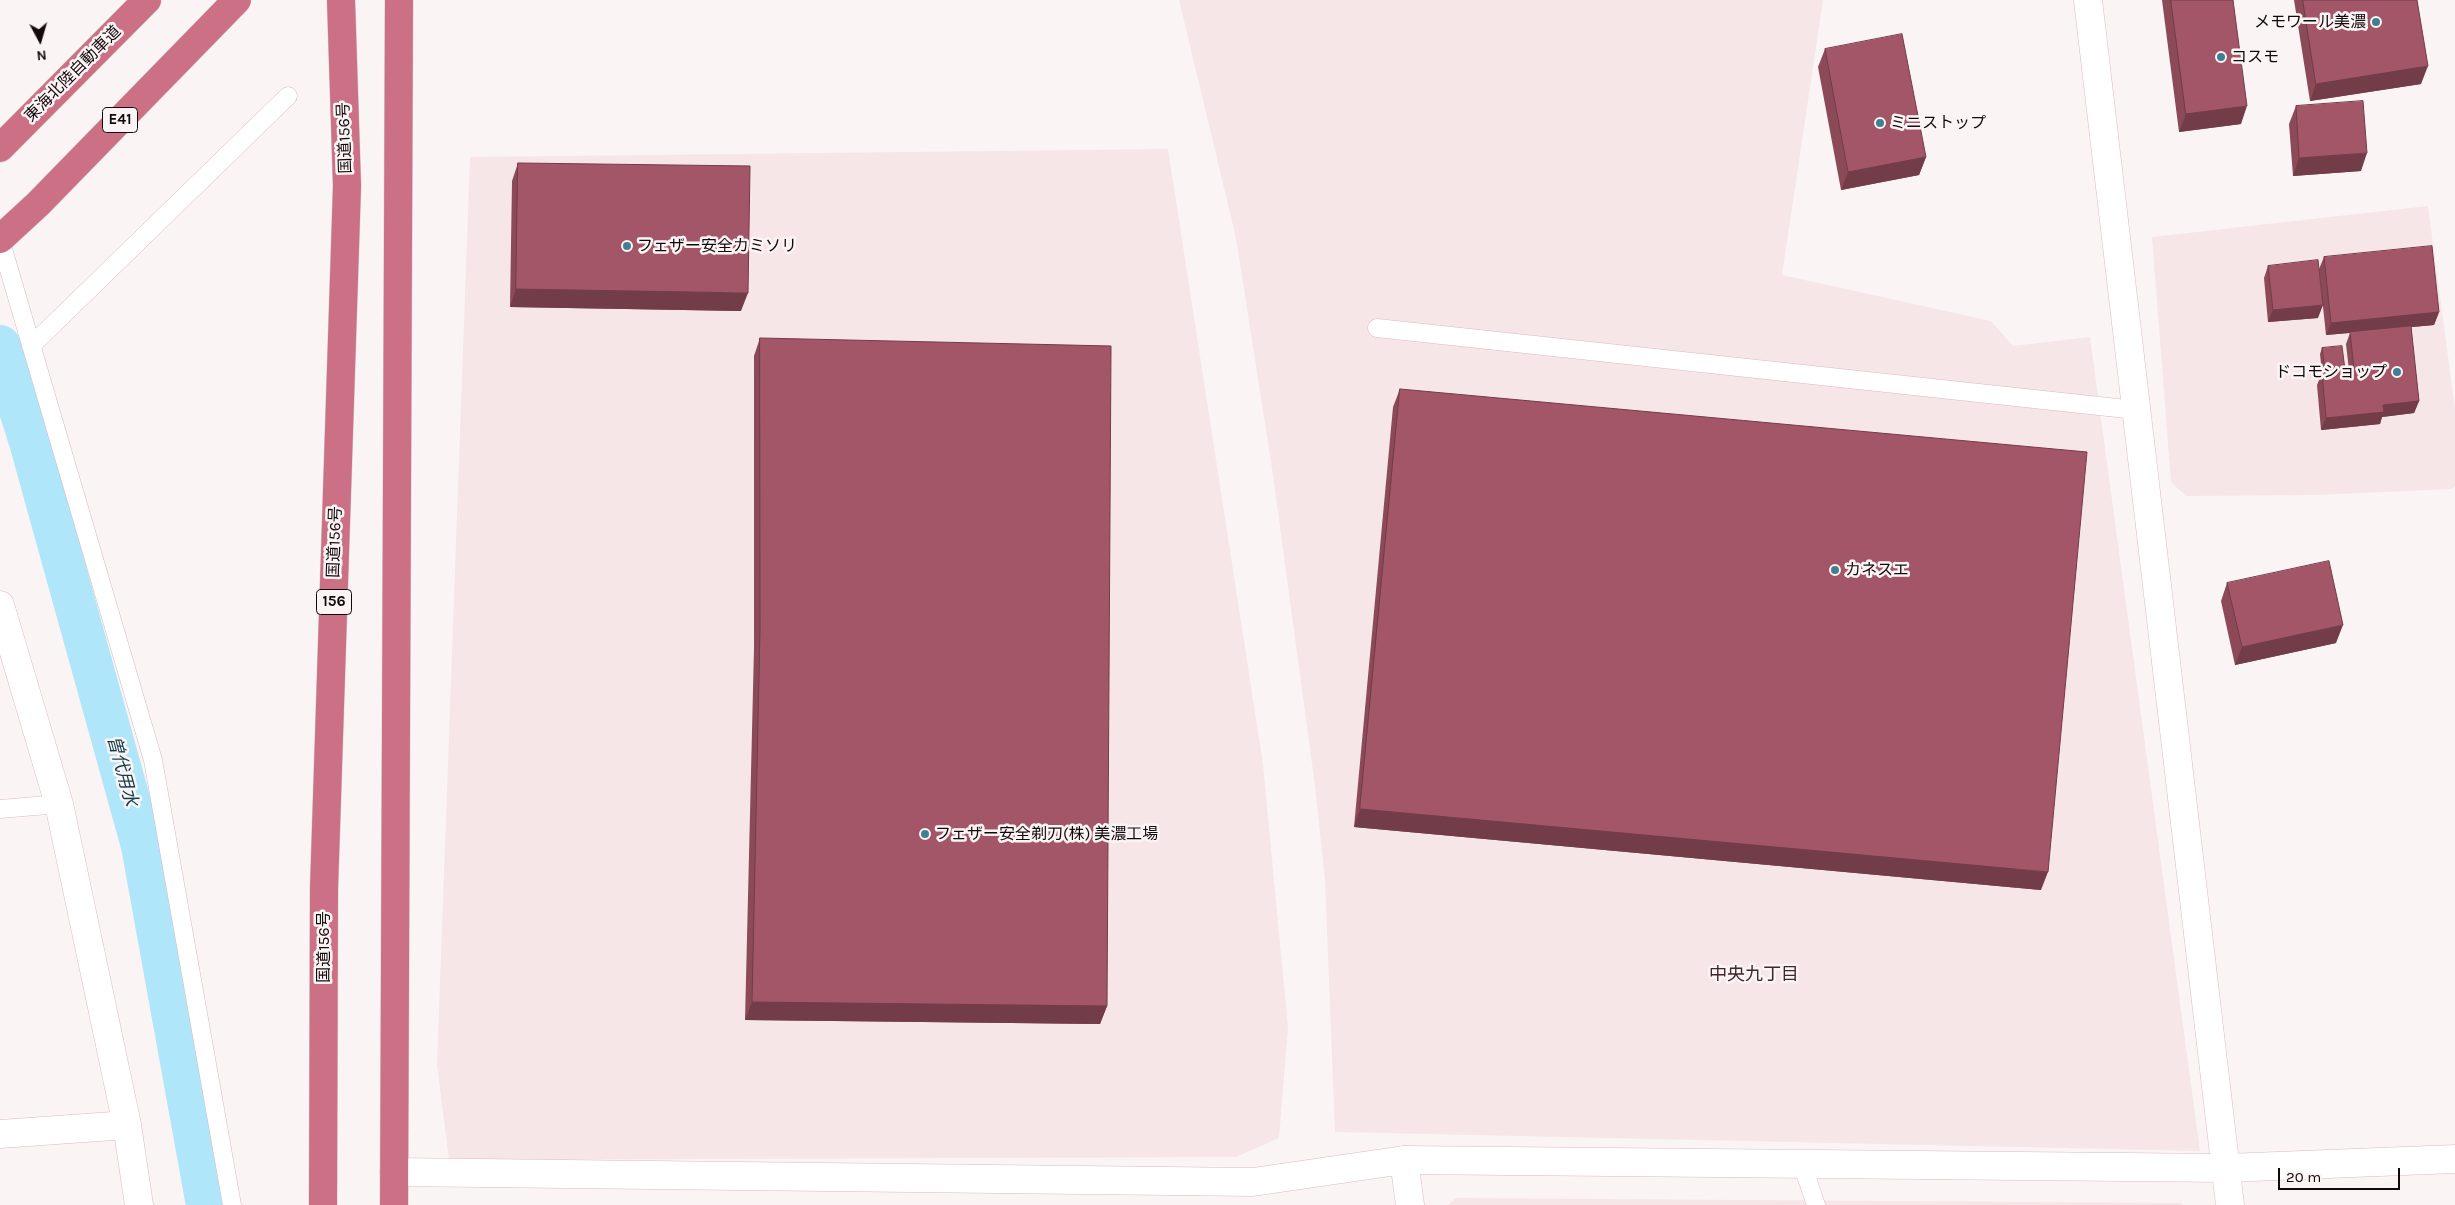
<!DOCTYPE html>
<html>
<head>
<meta charset="utf-8">
<style>
	body { margin:0 }
	#map { position:relative; width:2455px; height:1205px; overflow:hidden; background:#fbf4f5; font-family:Karla,sans-serif }
	canvas { display:block }
	.north { position:absolute; left:15px; top:15px; width:50px; height:50px; -webkit-text-stroke:4px #fbf4f5; paint-order:stroke; rotate:174deg; font-size:14px; font-weight:700; line-height:20px; text-align:center; color:#13090b }
	.north::after { content:''; display:block; margin:auto; width:18px; height:22px; background:#13090b; clip-path:polygon(50% 0,100% 100%,50% 72%,0 100%) }
	.scale { position:absolute; left:2278px; top:1168px; width:122px; height:22px; box-sizing:border-box; border:2px solid #13090b; border-top:0; padding-left:6px; font-size:15px; line-height:18px; white-space:nowrap; color:#13090b; -webkit-text-stroke:4px #fbf4f5; paint-order:stroke }
</style>
</head>
<body>
<div id="map">
<canvas width="2455" height="1205"></canvas>
<div class="north">N</div>
<div class="scale">20 m</div>
</div>
<script>
const g = document.querySelector('canvas').getContext('2d');
g.lineJoin = 'round';
function fill(path, color) { g.fillStyle = color; g.fill(path, 'evenodd'); }
function stroke(path, color, width, dash) { g.strokeStyle = color; g.lineWidth = width; g.lineCap = dash ? 'butt' : 'round'; g.setLineDash(dash || []); g.stroke(path); }
function label(font, color, halo, rows, align = 'center') {
  g.font = font + ' Karla,"Noto Sans JP",sans-serif'; g.lineWidth = 5; g.setLineDash([]); g.textBaseline = 'middle'; g.strokeStyle = halo; g.fillStyle = color; for (const [text, x, y, turn = 0] of rows) {
    g.save(); g.translate(x, y); g.rotate((+turn || 0) * Math.PI / 180); g.textAlign = isNaN(turn) ? turn : align; if (halo) g.strokeText(text, 0, 0); g.fillText(text, 0, 0); g.restore();
  }
}
fill(new Path2D(`
	M1179,0H1823L1782,275L1991,321L2013,346L2090,337L2200,1151L1335,1132L1325,880L1315,786L1273,475L1236,238Z
	M1168,149L1263,764L1288,1028L1279,1138L1236,1157L449,1160L437,1065L470,157Z
	M2428,206L2455,409V486L2452,489L2317,495L2186,496L2171,482L2152,237Z
	M1456,1198L2181,1203L2183,1205H1448Z`), '#f6e6e8');
stroke(new Path2D(`
	M0,346L30,442L142,846L207,1205`), '#afe6f9', 42);
const lane = new Path2D(`
	M0,239L153,760L232,1205
	M1377,328L2136,410
	M31,346L288,96
	M0,809L59,804
	M1802,1164L1816,1205`);
const street = new Path2D(`
	M2088,0L2230,1205
	M0,605L59,804L127,1125L139,1205
	M0,1134L127,1125
	M394,1172L1253,1182L1404,1160
	M1410,1205L1404,1160L2226,1168L2455,1159`);
const highway = new Path2D(`
	M0,148L147,0
	M323,1205L324,889L347,186L341,0
	M394,1205L399,0`);
stroke(lane, '#dbbac0', 19);
stroke(street, '#dbbac0', 29);
stroke(highway, '#d5d3d3', 29);
stroke(lane, '#fff', 18);
stroke(street, '#fff', 28);
stroke(highway, '#cc7085', 28);
const highwayBridge = new Path2D(`
	M0,239L38,204L237,0`);
stroke(highwayBridge, '#d5d3d3', 29, []);
stroke(highwayBridge, '#cc7085', 28);
fill(new Path2D(`
	M2162,0H2233L2241,124L2179,132Z
	M2294,0H2417L2421,84L2310,101Z
	M1825,49L1926,157L1919,175L1841,190L1818,67Z
	M2296,106L2361,171L2293,176L2289,124Z
	M518,163L741,311L510,307L512,181Z
	M2324,257L2439,312L2434,325L2411,327L2419,401L2414,413L2382,417L2380,424L2321,430L2317,385L2322,373L2320,354L2322,348L2345,370H2349L2346,344L2350,333L2326,335L2319,269Z
	M2268,266L2318,318L2268,322L2264,278Z
	M760,338L1107,1006L1100,1024L745,1020L754,648V356Z
	M1400,389L2041,890L1354,827L1393,407Z
	M2227,583L2336,643L2235,665L2221,601Z`), '#8c4a59');
fill(new Path2D(`
	M2428,66L2421,84L2310,101L2316,84Z
	M2247,106L2241,124L2179,132L2186,114Z
	M2367,153L2361,171L2293,176L2299,158Z
	M1926,157L1919,175L1841,190L1848,172Z
	M516,289L748,293L741,311L510,307Z
	M2323,305L2318,318L2268,322L2273,310Z
	M2439,312L2434,325L2326,335L2331,323Z
	M2419,401L2414,413L2382,417L2380,424L2321,430L2326,418L2383,405Z
	M2343,625L2336,643L2235,665L2242,647Z
	M1360,809L2048,872L2041,890L1354,827Z
	M752,1002L1107,1006L1100,1024L745,1020Z`), '#723c49');
const building = new Path2D(`
	M2171,0H2233L2247,106L2186,114Z
	M2303,0H2417L2428,66L2316,84Z
	M1902,34L1926,157L1848,172L1825,49Z
	M2363,101L2367,153L2299,158L2296,106Z
	M518,163L750,166L748,293L516,289Z
	M2432,246L2439,312L2331,323L2324,257Z
	M2318,260L2323,305L2273,310L2268,266Z
	M2411,326L2419,401L2383,405L2384,412L2326,418L2322,373L2354,369L2350,332Z
	M760,338L1111,346L1107,1006L752,1002L760,630Z
	M2342,346L2345,370L2325,372L2322,348Z
	M1400,389L2087,452L2048,872L1360,809Z
	M2329,561L2343,625L2242,647L2227,583Z`);
fill(building, '#a35668');
stroke(building, '#723c49', 1);
for (const [x, y, r, color] of [
	[2376,22,5,"#3f7e93"],
	[2221,57,5,"#3f7e93"],
	[1880,123,5,"#3f7e93"],
	[627,246,5,"#3f7e93"],
	[2397,372,5,"#3f7e93"],
	[1835,570,5,"#3f7e93"],
	[925,834,5,"#3f7e93"]
]) { const dot = new Path2D(); dot.arc(x, y, r, 0, 2 * Math.PI); g.fillStyle = color; g.fill(dot); stroke(dot, '#fbf4f5', 2); }
for (const [x, y, w] of [
	[120,120,35],
	[334,602,35]
]) { const box = new Path2D(); box.roundRect(x - w / 2, y - 12.5, w, 25, 4); g.fillStyle = '#fbf4f5'; g.fill(box); stroke(box, '#13090b', 1); }
label('bold 15px', '#13090b', null, [
	["E41",120,120],
	["156",334,602]
]);
label('16px', '#13090b', '#fbf4f5', [
	["メモワール美濃",2366,22,"right"],
	["コスモ",2231,57],
	["ミニストップ",1890,123],
	["フェザー安全カミソリ",637,246],
	["ドコモショップ",2387,372,"right"],
	["カネスエ",1845,570],
	["フェザー安全剃刀(株) 美濃工場",935,834]
], 'left');
label('16px', '#13090b', '#fbf4f5', [
	["東海北陸自動車道",73,74,-45],
	["国道156号",345,138,-92],
	["国道156号",335,542,-88],
	["国道156号",324,947,-90]
]);
label('italic 18px', '#113e4c', '#fbf4f5', [
	["曽代用水",122,771,75]
]);
label('18px', '#40272c', '#fbf4f5', [
	["中央九丁目",1754,975]
]);
</script>
</body>
</html>
